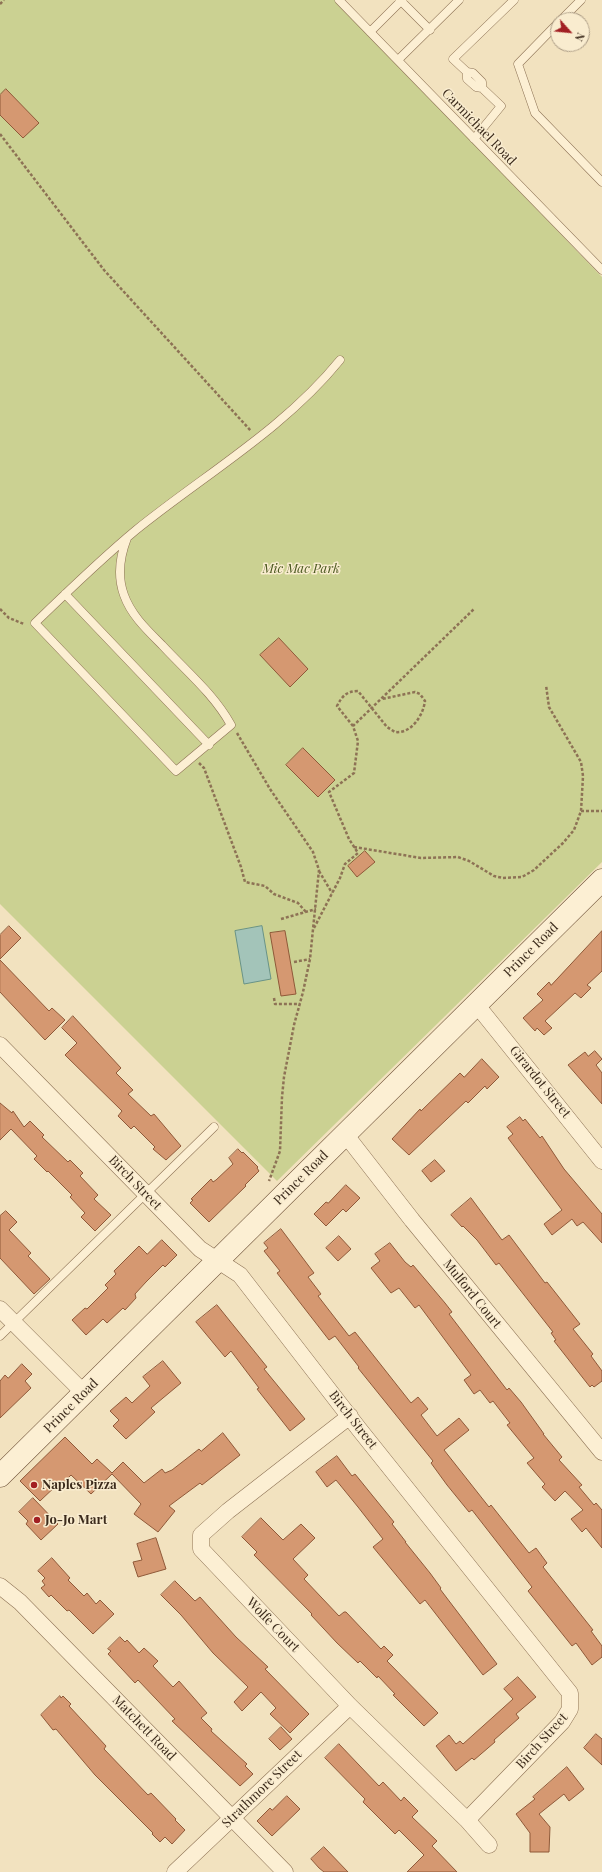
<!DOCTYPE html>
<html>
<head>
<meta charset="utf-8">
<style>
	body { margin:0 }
	#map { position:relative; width:602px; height:1872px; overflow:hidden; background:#f2e2bf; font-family:"Playfair Display",serif }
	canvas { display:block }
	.north { position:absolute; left:550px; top:12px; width:40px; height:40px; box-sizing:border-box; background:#f9eccf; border:1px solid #ad9e87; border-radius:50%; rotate:117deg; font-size:11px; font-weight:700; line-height:16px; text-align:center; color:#3b2a1b }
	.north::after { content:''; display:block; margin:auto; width:14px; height:18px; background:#a21f23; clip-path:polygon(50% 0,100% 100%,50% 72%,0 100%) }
</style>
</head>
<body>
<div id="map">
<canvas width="602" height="1872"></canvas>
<div class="north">N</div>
</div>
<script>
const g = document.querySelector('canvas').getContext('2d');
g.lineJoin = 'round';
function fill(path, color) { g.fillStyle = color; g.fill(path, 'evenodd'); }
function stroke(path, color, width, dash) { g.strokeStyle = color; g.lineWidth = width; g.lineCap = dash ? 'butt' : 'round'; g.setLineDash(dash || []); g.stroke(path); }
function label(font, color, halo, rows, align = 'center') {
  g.font = font + ' "Playfair Display",serif'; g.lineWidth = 3; g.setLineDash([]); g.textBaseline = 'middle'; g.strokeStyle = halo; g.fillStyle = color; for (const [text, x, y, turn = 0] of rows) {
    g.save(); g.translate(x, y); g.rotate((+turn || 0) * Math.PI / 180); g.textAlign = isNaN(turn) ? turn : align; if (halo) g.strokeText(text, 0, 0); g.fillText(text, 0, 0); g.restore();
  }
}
fill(new Path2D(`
	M0,0H335L602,277V862L277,1181L0,904Z`), '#cbd192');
const water = new Path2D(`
	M262,926L271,979L244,984L235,931Z`);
fill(water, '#a3c4b9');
stroke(water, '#699387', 1);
const building = new Path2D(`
	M6,89L39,123L23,138L0,115V95Z
	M279,638L308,669L290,687L260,655Z
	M303,748L335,780L318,797L286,765Z
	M365,851L375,862L357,877L348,866Z
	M9,926L21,938L0,959V935Z
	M285,931L296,994L281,996L270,933Z
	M602,931V971L587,985L591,988L581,998L575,993L545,1021L552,1028L544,1035L537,1028L535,1031L523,1018L543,1000L537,994L549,982L551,985Z
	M0,960L49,1011L52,1008L65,1020L45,1040L0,992Z
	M73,1016L121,1068L116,1073L133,1090L128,1094L151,1116L154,1114L181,1146L166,1160L153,1149L155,1147L134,1126L131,1129L118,1116L122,1111L65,1055L77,1043L62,1028Z
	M595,1051L602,1059L596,1065L602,1073V1104L568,1065L585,1052L588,1056Z
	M482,1059L499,1077L487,1089L485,1086L468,1103L466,1101L409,1155L392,1139L420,1109L421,1111L460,1073L464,1077Z
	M0,1103L12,1113L13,1111L24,1127L30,1121L44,1135L42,1137L68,1162L70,1160L83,1173L80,1176L98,1195L94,1199L111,1215L95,1231L81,1217L85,1213L70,1197L72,1195L48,1171L47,1172L34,1159L37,1156L11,1129L0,1140Z
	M520,1117L523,1121L525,1119L540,1138L542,1136L564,1169L602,1214V1243L583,1222L577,1226L572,1219L552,1235L544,1224L562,1210L508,1138L513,1134L507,1127Z
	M238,1149L242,1153L243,1152L258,1167L257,1168L259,1171L245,1185L246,1186L209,1222L190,1203L193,1200L191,1199L211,1179L213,1182L216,1180L233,1164L229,1158Z
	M435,1160L445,1171L431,1182L422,1171Z
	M346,1185L360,1198L346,1212L343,1209L326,1226L314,1214L326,1202L328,1203Z
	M471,1198L502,1240L509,1235L545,1283L547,1282L580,1324L573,1329L593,1354L591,1356L602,1371V1381L594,1387L592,1385L590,1387L554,1341L556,1340L551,1333L553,1332L499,1263L496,1265L477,1240L463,1226L462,1227L451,1215Z
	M6,1211L17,1222L9,1230L31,1253L28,1256L50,1279L34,1294L0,1258V1216Z
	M281,1229L314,1273L308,1277L321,1294L318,1296L349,1336L355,1332L411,1403L418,1397L428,1409L421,1415L437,1436L459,1418L469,1430L444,1450L489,1507L491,1505L529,1553L536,1548L547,1563L543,1567L593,1630L591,1631L602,1646V1657L592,1665L576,1643L572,1646L528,1591L532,1587L472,1510L469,1512L447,1485L431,1463L433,1461L358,1368L359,1367L335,1336L329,1340L277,1273L280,1271L264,1251L268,1248L264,1243Z
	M339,1236L351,1249L338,1261L326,1248Z
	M162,1240L177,1255L165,1267L163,1265L146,1282L135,1294L136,1298L125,1310L123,1308L107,1323L103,1319L86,1335L72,1320L85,1308L87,1309L108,1288L105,1285L116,1274L114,1271L139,1246L147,1254Z
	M390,1243L405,1262L411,1267L413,1265L445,1303L452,1312L449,1314L507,1390L509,1388L521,1402L544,1434H543L562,1457L559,1460L582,1485L579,1487L594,1505L596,1503L602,1510V1548L586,1528L582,1532L571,1519L583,1510L565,1491L555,1501L542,1487L545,1484L527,1463L534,1458L507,1425L510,1423L493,1401L490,1403L480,1390L474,1394L464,1380L471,1375L419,1305L415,1308L399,1288L391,1293L371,1268L380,1261L375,1254Z
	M217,1305L267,1367L264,1369L305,1419L290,1431L257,1389L259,1388L231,1351L225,1357L196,1322Z
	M163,1361L181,1383L151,1408L155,1412L126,1439L113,1426L119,1420L110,1411L126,1397L132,1403L150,1386L143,1377Z
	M22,1364L32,1374L25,1381L31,1388L0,1418V1381L5,1375L8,1378Z
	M223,1433L240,1455L202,1485L200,1483L169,1506L175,1511L158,1532L134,1514L141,1504L112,1474L91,1494L71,1475L61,1485L59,1483L40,1501L20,1481L65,1437L92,1464L97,1459L112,1473L123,1462L144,1483L162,1469L165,1473L172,1470L199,1449L201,1451Z
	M337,1456L352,1476L355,1474L372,1495L394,1522L392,1524L406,1542H405L430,1573L441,1588L440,1589L497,1664L483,1675L425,1600L420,1604L373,1547L383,1539L358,1507L336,1480L327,1487L316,1472Z
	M33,1498L58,1524L41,1540L26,1524L28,1521L19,1512Z
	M261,1518L283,1540L301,1524L315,1538L293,1559L308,1575L304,1579L339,1616L344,1612H346L381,1649L384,1646L393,1655L387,1661L438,1713L424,1726L393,1695L395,1694L378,1676L377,1678L360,1661L358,1663L337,1643L311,1615L312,1614L254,1555L257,1552L242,1537Z
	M156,1538L166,1569L138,1577L133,1562L142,1560L137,1544Z
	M52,1558L70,1578L68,1580L84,1596L87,1593L96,1604L100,1600L114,1614L93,1634L69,1610L67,1611L51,1595L49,1597L41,1588L45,1585L42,1581L45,1578L38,1571Z
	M175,1581L195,1601L200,1597L236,1637L268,1667L265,1669L309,1714L290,1733L270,1714L276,1708L261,1692L242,1711L234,1702L248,1687L213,1653L181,1615L161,1595Z
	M120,1637L125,1642L127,1640L139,1653L144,1648L158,1661L153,1666L173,1687L179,1681L207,1713L201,1718L212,1729L211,1731L247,1764L245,1766L253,1774L240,1786L172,1721L175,1719L138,1680L135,1683L108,1654L111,1651L108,1649Z
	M518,1677L536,1697L516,1714L519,1718L494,1740L495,1742L474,1760L472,1758L456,1771L436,1746L449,1735L456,1744L460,1741L463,1744L513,1699L504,1689Z
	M60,1696L61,1698L63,1696L71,1704L69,1706L106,1746L104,1749L148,1795L151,1793L176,1819L175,1820L185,1830L172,1844L165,1837L160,1842L152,1834L153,1833L95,1775L56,1729L53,1730L41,1715Z
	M281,1727L292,1739L280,1750L269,1739Z
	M596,1734L602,1739V1765L584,1748Z
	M339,1744L379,1786L383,1782L401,1801L404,1797L418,1811L412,1817L437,1841L432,1846L457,1872H407L424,1855L399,1830L395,1834L363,1802L365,1799L325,1758Z
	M567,1767L584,1789L569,1801L564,1794L539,1814L550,1827L549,1852H530V1833L516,1814L535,1799L533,1797Z
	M287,1796L300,1809L272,1836L257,1821L270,1808L272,1810Z
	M324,1847L348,1872H324L319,1868L311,1859Z`);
fill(building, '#d59871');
stroke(building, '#8f5939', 1);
const lane = new Path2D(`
	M339,0L602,270
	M400,0L430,30
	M561,20L581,0
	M558,23L518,64L535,113L602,182
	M370,32L402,0
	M398,60L459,0
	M467,72L473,73L482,82V88
	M474,139L501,106L482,88L476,87L467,79V72L453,59L514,0
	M127,538C120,556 117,576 124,595C131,615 147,630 162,645C186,671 214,694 231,725L176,771L35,623C68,591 101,559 136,530C204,475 284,429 340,360
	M65,594L209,745
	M0,1336L214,1127`);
const street = new Path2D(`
	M476,1004L602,1161
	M0,1045L200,1249L240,1275L359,1429L570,1693V1709L562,1722L467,1820
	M345,1134L412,1220L602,1452
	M0,1309L84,1393
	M350,1416L228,1511L201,1535V1549L350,1706L467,1820L489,1845
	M0,1586L20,1602L285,1872
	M175,1872L350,1706`);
const secondary = new Path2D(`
	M0,1476L602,880`);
stroke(lane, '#8d7255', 9);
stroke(street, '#8d7255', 17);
stroke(secondary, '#6f5239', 23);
stroke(new Path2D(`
	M0,4L4,0
	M0,134L104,270L251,431
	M0,609L9,618L24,624
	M353,726L337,706C342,696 347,691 358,691L387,727L395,732C411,734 423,716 425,701L420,694L415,692L382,699
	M237,733L270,789L313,852L319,870L310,959L303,992L294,1025L284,1077L282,1097L280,1151L269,1181
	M199,763L204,768L241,867L245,882L265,886L274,894L298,903L306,912
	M581,811H602
	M354,847L421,858L458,857L469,861L494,876L503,878L522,877L534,870L563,843L574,830L581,811L583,776L581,762L549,707L546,685
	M319,871L332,893
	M281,919L316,909
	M314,928L340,878L345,864L358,853L349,839L329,792L354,773L358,741L353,726L474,609
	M294,962L310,959
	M274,998L275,1004H300`), '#8d7255', 2.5, [3, 2]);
stroke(lane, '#fcefd3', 8);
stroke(street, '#fcefd3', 16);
stroke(secondary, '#fcefd3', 22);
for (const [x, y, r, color] of [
	[34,1485,4,"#a21f23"],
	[37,1520,4,"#a21f23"]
]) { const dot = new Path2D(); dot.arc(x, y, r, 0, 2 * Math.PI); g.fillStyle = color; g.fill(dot); stroke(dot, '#f9eccf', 1.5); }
label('13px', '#3b2a1b', '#f9eccf', [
	["Carmichael Road",479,127,46],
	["Prince Road",531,950,-45],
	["Girardot Street",540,1082,51],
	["Prince Road",301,1178,-45],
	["Birch Street",135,1183,46],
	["Mulford Court",472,1294,51],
	["Prince Road",71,1406,-45],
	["Birch Street",353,1420,52],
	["Wolfe Court",273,1625,46],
	["Matchett Road",144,1728,46],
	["Birch Street",542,1741,-48],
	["Strathmore Street",262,1789,-44]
]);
label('italic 13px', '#4c5920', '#f9eccf', [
	["Mic Mac Park",301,569]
]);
label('bold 13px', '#3b2a1b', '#f9eccf', [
	["Naples Pizza",42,1485],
	["Jo-Jo Mart",45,1520]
], 'left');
</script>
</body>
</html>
